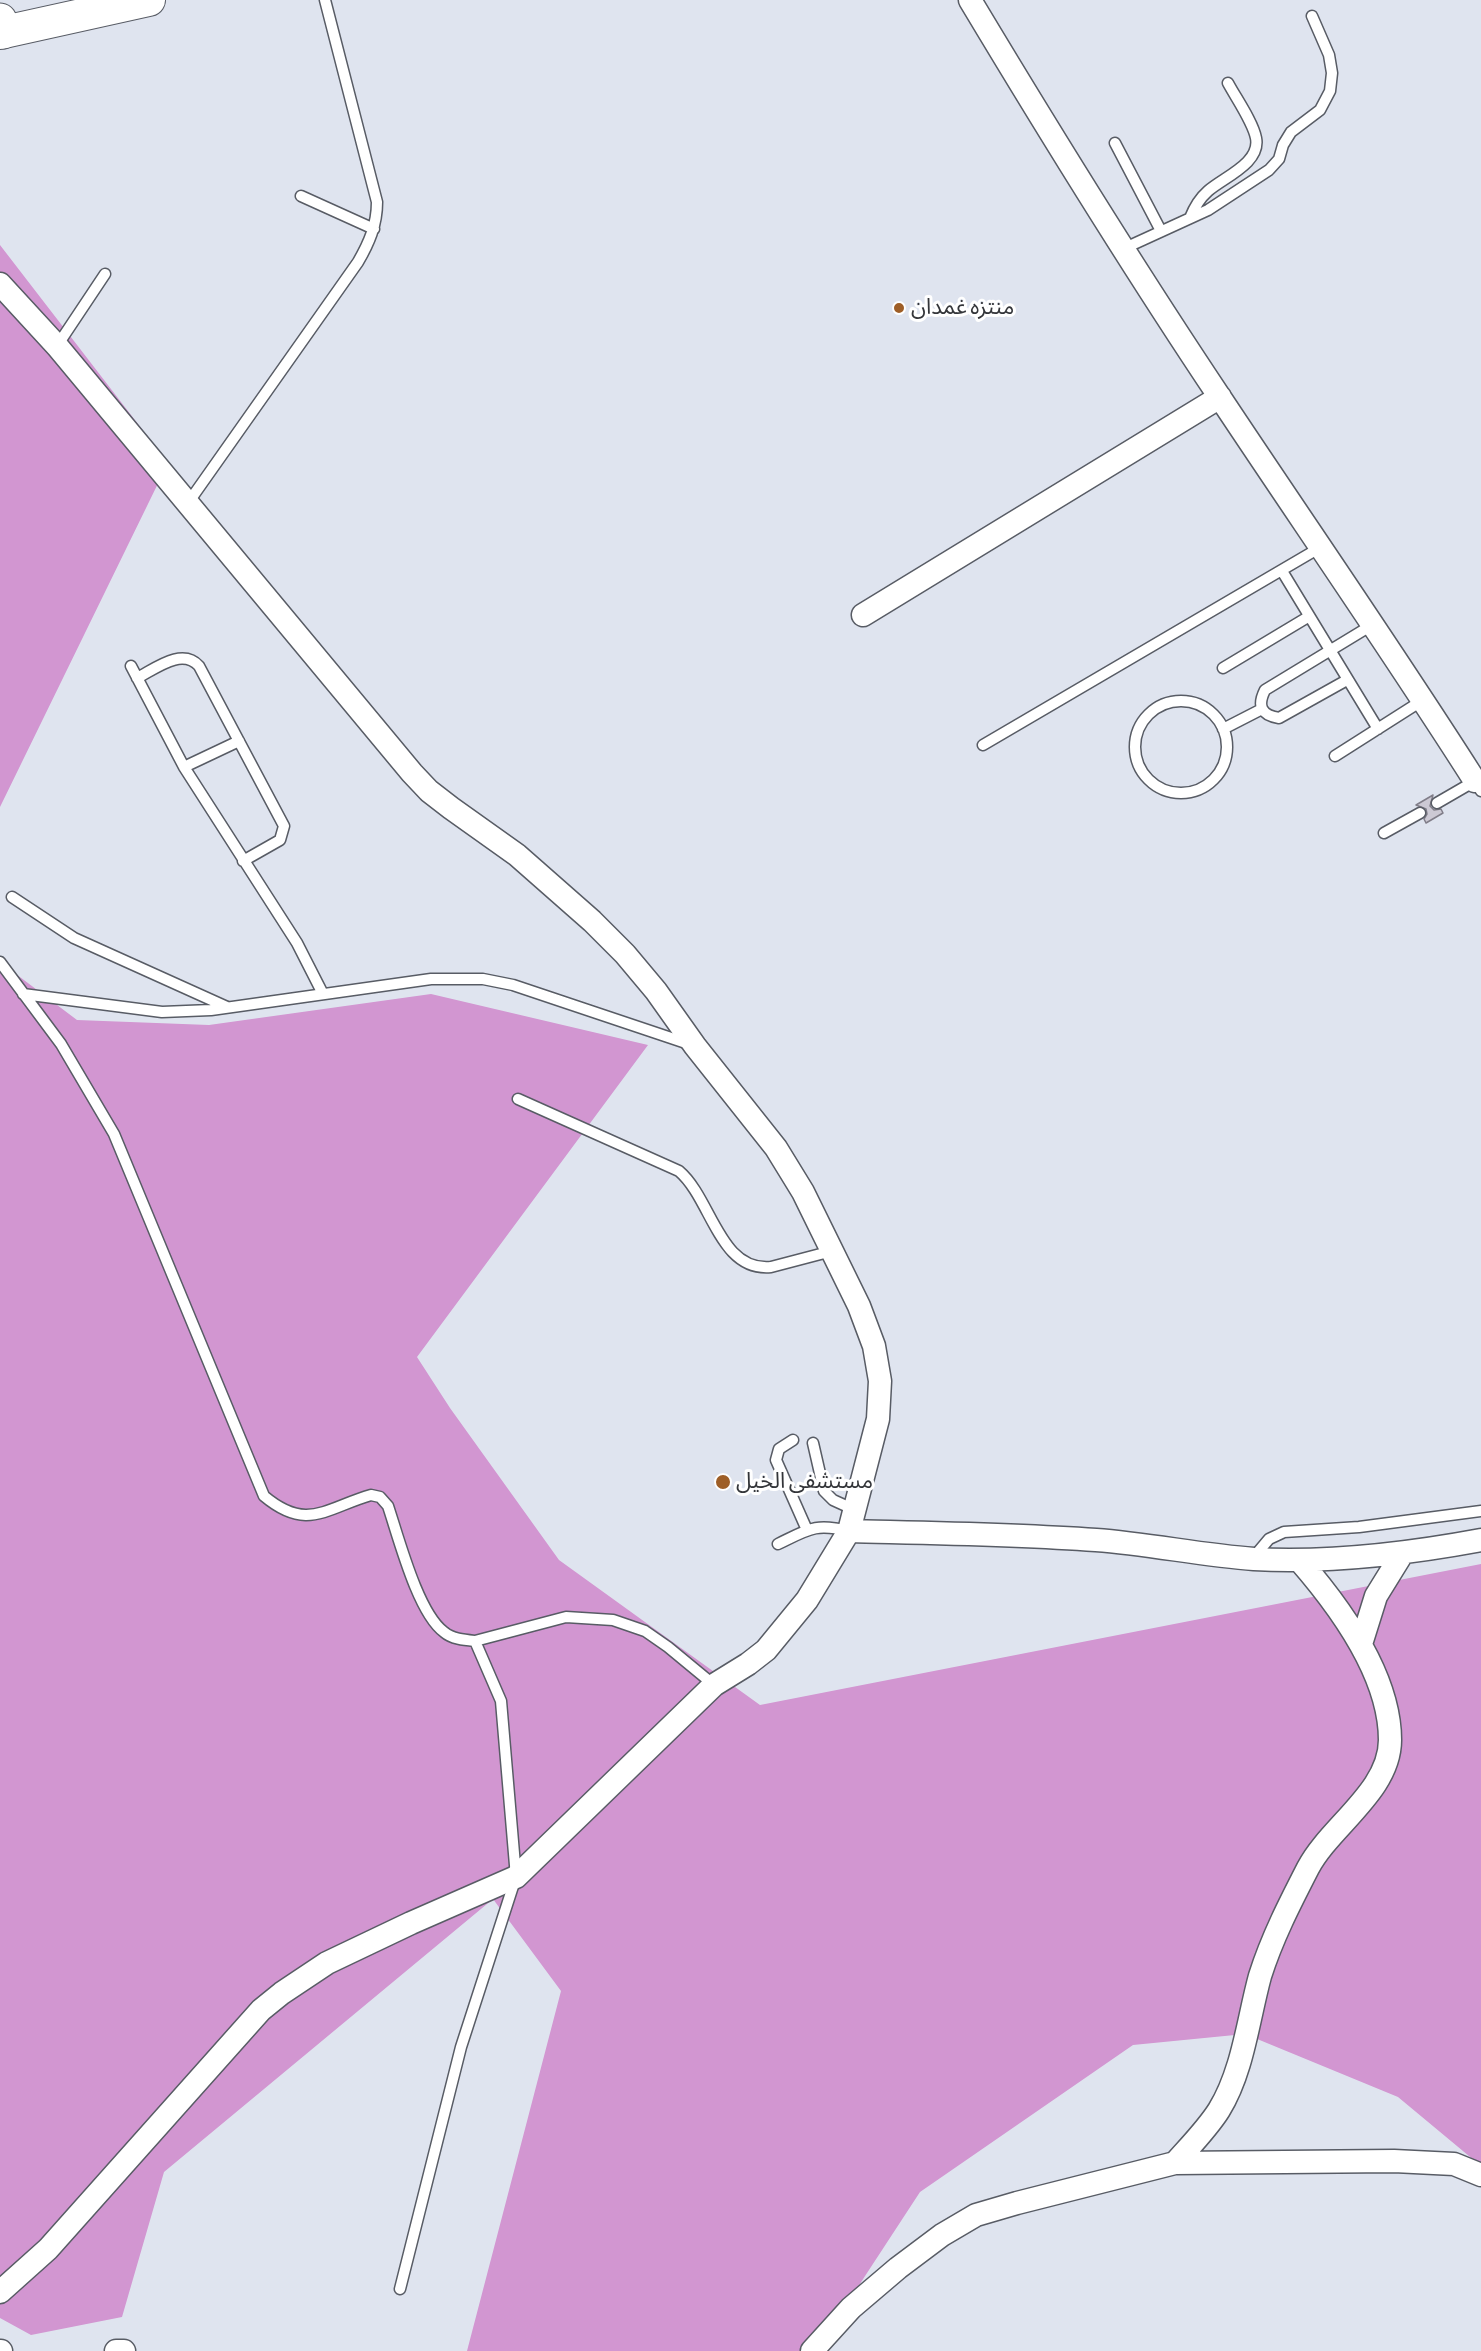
<!DOCTYPE html>
<html>
<head>
<meta charset="utf-8">
<style>
	body { margin:0 }
	canvas { display:block; background:#dfe4ef }
</style>
</head>
<body>
<canvas width="1481" height="2351"></canvas>
<script>
const g = document.querySelector('canvas').getContext('2d');
g.lineJoin = 'round';
function fill(path, color) { g.fillStyle = color; g.fill(path, 'evenodd'); }
function stroke(path, color, width, dash) { g.strokeStyle = color; g.lineWidth = width; g.lineCap = dash ? 'butt' : 'round'; g.setLineDash(dash || []); g.stroke(path); }
function label(font, color, halo, rows, align = 'center') {
  g.font = font + ' "Sofia Sans Condensed","Noto Sans Arabic",sans-serif'; g.lineWidth = 6; g.setLineDash([]); g.textBaseline = 'middle'; g.strokeStyle = halo; g.fillStyle = color; for (const [text, x, y, turn = 0] of rows) {
    g.save(); g.translate(x, y); g.rotate((+turn || 0) * Math.PI / 180); g.textAlign = isNaN(turn) ? turn : align; if (halo) g.strokeText(text, 0, 0); g.fillText(text, 0, 0); g.restore();
  }
}
fill(new Path2D(`
	M0,245L168,463L0,807Z
	M0,962L77,1020L209,1025L431,994L648,1045L417,1357L450,1408L559,1560L760,1705L1481,1564V2166L1398,2097L1245,2034L1133,2045L920,2192L816,2351H467L561,1991L493,1899L164,2172L122,2317L31,2335L0,2318Z`), '#d296d1');
const building = new Path2D(`
	M1433,795L1430,806L1434,810L1441,809L1443,813L1426,823L1424,819L1427,814L1426,809L1416,805Z`);
fill(building, '#ccc9d4');
stroke(building, '#817e89', 1.5);
const lane = new Path2D(`
	M1115,143L1161,231
	M301,196L374,229
	M1190,218C1194,208 1200,198 1208,191C1224,177 1261,163 1256,138C1253,122 1236,98 1228,83
	M1125,248L1208,210L1269,170L1279,159L1283,145L1291,132L1320,110L1330,91L1332,73L1329,55L1312,16
	M57,346L105,274
	M188,503L358,262C369,243 377,225 377,202L325,0
	M1282,571L1378,729
	M131,666L184,767L297,943L323,994
	M1223,668L1308,617
	M137,678C155,669 182,647 199,666L284,826L280,840L243,861
	M1347,680L1279,718C1261,715 1257,706 1265,690L1372,625
	M1135 747a46 46 0 1 1 92 0a46 46 0 1 1-92 0Z
	M1223,729L1262,709
	M983,745L1321,547
	M1335,756L1423,700
	M184,767L239,741
	M1437,803L1475,781L1481,791
	M1384,833L1420,813
	M12,897L74,938L227,1007
	M0,962L61,1044L114,1134L264,1496C307,1532 326,1508 371,1495L380,1497L388,1506C399,1539 418,1613 444,1632C452,1639 464,1640 475,1641L566,1617L613,1620L645,1631L668,1647L714,1685
	M23,994L162,1012L211,1010L431,979H483L513,985L689,1044
	M518,1099L679,1171C712,1199 719,1272 771,1267L832,1251
	M793,1440L779,1449L776,1460L807,1530
	M813,1443L824,1491L833,1500L855,1510
	M778,1544C809,1529 815,1523 849,1531
	M1253,1558L1269,1539L1284,1532L1359,1527L1481,1511
	M400,2289L461,2047L516,1877L501,1701L475,1641`);
const street = new Path2D(`
	M970,0C1051,135 1134,269 1221,399C1306,527 1393,652 1475,781
	M0,284L57,346L412,773L429,791L451,808L517,855L592,921L625,954L656,991L695,1046L776,1148L803,1192L832,1251L859,1306L874,1346L880,1381L878,1419L849,1531L807,1600L766,1650L748,1664L714,1685L516,1877L411,1923L327,1963L282,1993L261,2010L48,2249L0,2292
	M863,615L1220,397
	M849,1531C932,1533 1014,1534 1096,1540C1149,1544 1201,1555 1254,1559C1330,1563 1406,1554 1481,1540
	M1361,1644L1376,1596L1402,1554
	M1175,2163C1190,2146 1207,2129 1219,2110C1243,2071 1248,2020 1260,1976C1272,1938 1290,1903 1308,1868C1330,1826 1390,1791 1390,1740C1390,1675 1340,1607 1299,1560
	M0,2351H1
	M116,2351H124
	M812,2351L851,2308L898,2268L942,2235L976,2215L1017,2203L1175,2163L1394,2161L1454,2164L1481,2175`);
const secondary = new Path2D(`
	M0,33L149,0`);
const highway = new Path2D(`
	M0,20L3,32`);
stroke(lane, '#585c65', 13);
stroke(street, '#585c65', 25);
stroke(secondary, '#585c65', 34);
stroke(highway, '#585c65', 35);
stroke(lane, '#fff', 10);
stroke(street, '#fff', 22);
stroke(secondary, '#fff', 32);
stroke(highway, '#fff', 33);
for (const [x, y, r, color] of [
	[899,308,6,"#9e5e27"],
	[723,1482,8,"#9e5e27"]
]) { const dot = new Path2D(); dot.arc(x, y, r, 0, 2 * Math.PI); g.fillStyle = color; g.fill(dot); stroke(dot, '#fff', 2); }
label('22px', '#333539', '#fff', [
	["منتزه غمدان",911,308],
	["مستشفى الخيل",736,1482]
], 'left');
</script>
</body>
</html>
